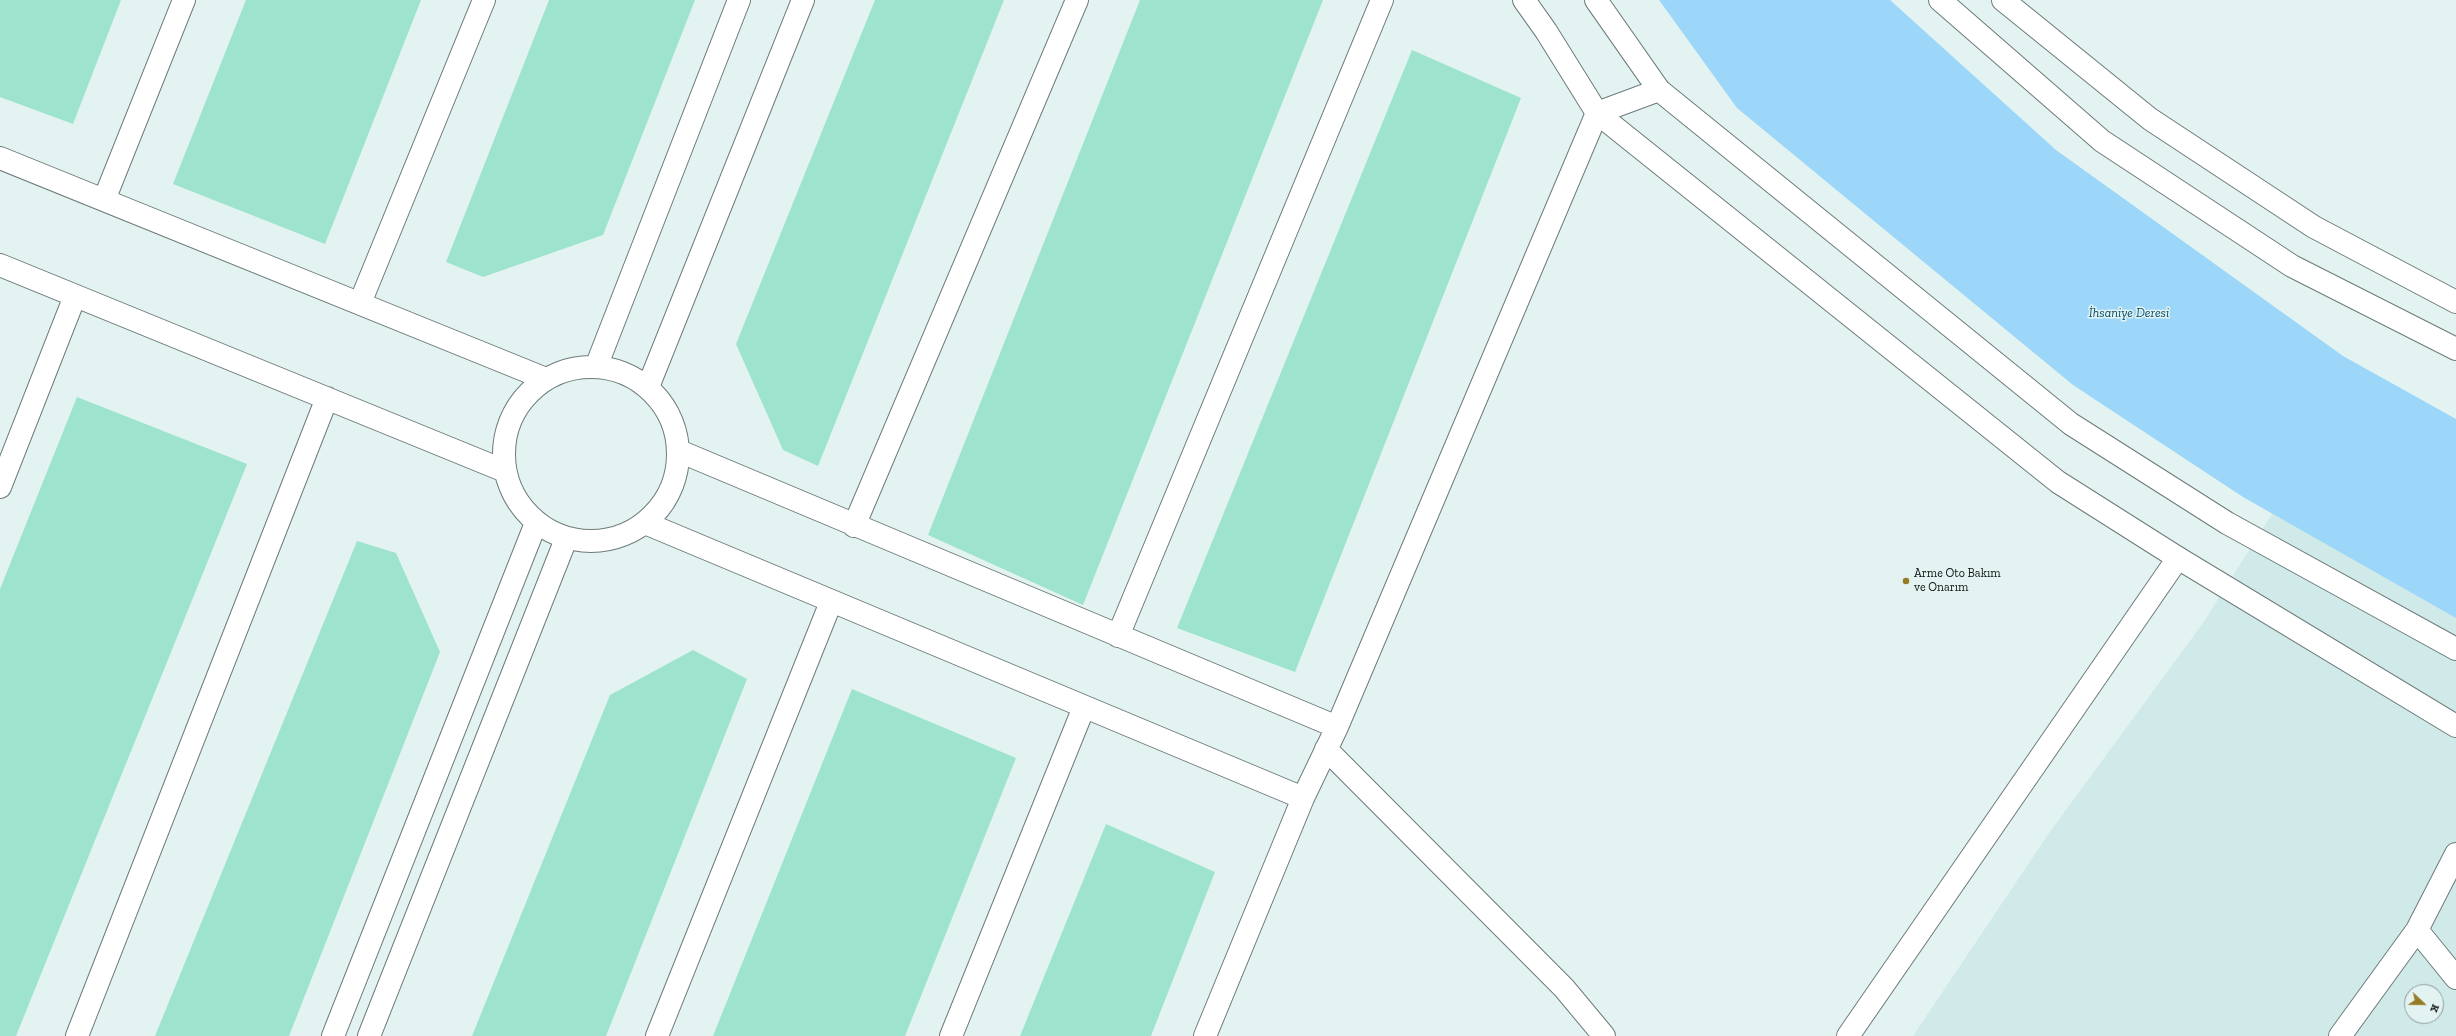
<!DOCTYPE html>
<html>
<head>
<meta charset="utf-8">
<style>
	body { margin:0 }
	#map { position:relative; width:2456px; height:1036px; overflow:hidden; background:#e3f3f2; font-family:"Zilla Slab",serif }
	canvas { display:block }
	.north { position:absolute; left:2404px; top:984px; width:40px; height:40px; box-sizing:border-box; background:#e3f3f2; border:1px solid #8f9b9a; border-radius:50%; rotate:112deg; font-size:11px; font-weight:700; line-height:16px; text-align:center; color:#101615 }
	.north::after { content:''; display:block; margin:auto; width:14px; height:18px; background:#977b24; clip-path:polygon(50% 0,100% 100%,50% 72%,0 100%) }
</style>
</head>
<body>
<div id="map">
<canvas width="2456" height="1036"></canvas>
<div class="north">K</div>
</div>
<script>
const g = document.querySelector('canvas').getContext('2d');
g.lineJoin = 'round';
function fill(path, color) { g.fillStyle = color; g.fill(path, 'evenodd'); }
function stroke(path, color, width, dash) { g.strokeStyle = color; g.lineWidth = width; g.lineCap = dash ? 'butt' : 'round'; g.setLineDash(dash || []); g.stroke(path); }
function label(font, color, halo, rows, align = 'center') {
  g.font = font + ' "Zilla Slab",serif'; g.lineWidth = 3; g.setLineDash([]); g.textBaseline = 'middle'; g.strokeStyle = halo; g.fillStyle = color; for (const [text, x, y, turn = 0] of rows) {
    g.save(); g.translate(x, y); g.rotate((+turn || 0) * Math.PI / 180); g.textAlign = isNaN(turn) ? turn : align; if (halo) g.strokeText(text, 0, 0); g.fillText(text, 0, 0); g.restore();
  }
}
fill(new Path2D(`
	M2313,449L2456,523V1036H1913L2049,833L2203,623ZM2412,992H2436V1016H2412Z`), '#d0eae9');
fill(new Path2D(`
	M1659,0H1890L2056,150L2343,356L2456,419V618L2243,497L2073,385L1737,108Z`), '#9cd6f8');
fill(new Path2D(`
	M0,0H121L73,124L0,97Z
	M246,0H421L325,244L173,184Z
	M549,0H695L603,235L483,277L446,262Z
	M875,0H1004L818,466L783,450L736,344Z
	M1140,0H1323L1083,605L928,535Z
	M1412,50L1521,98L1295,672L1177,628Z
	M77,397L247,464L16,1036H0V589Z
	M357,541L396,553L440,652L289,1036H155Z
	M693,650L747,679L606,1036H472L610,695Z
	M852,689L1016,758L905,1036H713Z
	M1106,824L1215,872L1151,1036H1020Z`), '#9ee3ce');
const lane = new Path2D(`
	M2417,930L2456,854
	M2340,1036L2417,930L2456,978`);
const street = new Path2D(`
	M0,158L546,379
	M104,200L184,0
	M0,265L505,471
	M360,303L484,0
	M596,367L739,0
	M504 454a87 87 0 1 1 174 0a87 87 0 1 1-174 0Z
	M648,387L803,0
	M679,451L1337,727
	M0,487L75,296
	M645,523L1303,798
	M854,526L1077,0
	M1118,636L1382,0
	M1326,749L1564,988L1604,1036
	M77,1036L327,398
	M333,1036L536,523
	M369,1036L566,539
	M657,1036L831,602
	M951,1036L1084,707
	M1205,1036L1303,798L1337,727L1597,113L1659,90
	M1848,1036L2178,558`);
const secondary = new Path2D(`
	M1524,0L1546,31L1597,113L2058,482L2178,558L2456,726
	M1596,0L1659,90L2071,424L2227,523L2456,649
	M1940,0L2102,141L2292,266L2456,349
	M2003,0L2150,119L2314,227L2456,302`);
stroke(lane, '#6d7b7a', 24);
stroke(street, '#6d7b7a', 24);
stroke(secondary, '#6d7b7a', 24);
stroke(lane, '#fff', 22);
stroke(street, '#fff', 22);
stroke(secondary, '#fff', 22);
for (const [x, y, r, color] of [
	[1906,581,4,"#977b24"]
]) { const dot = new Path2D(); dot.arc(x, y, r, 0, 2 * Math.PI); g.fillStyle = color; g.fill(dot); stroke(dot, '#e3f3f2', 1.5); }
label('12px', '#101615', '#e3f3f2', [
	["Arme Oto Bakım",1914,574],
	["ve Onarım",1914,588]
], 'left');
label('italic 13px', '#004d6d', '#e3f3f2', [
	["İhsaniye Deresi",2129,313]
]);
</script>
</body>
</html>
